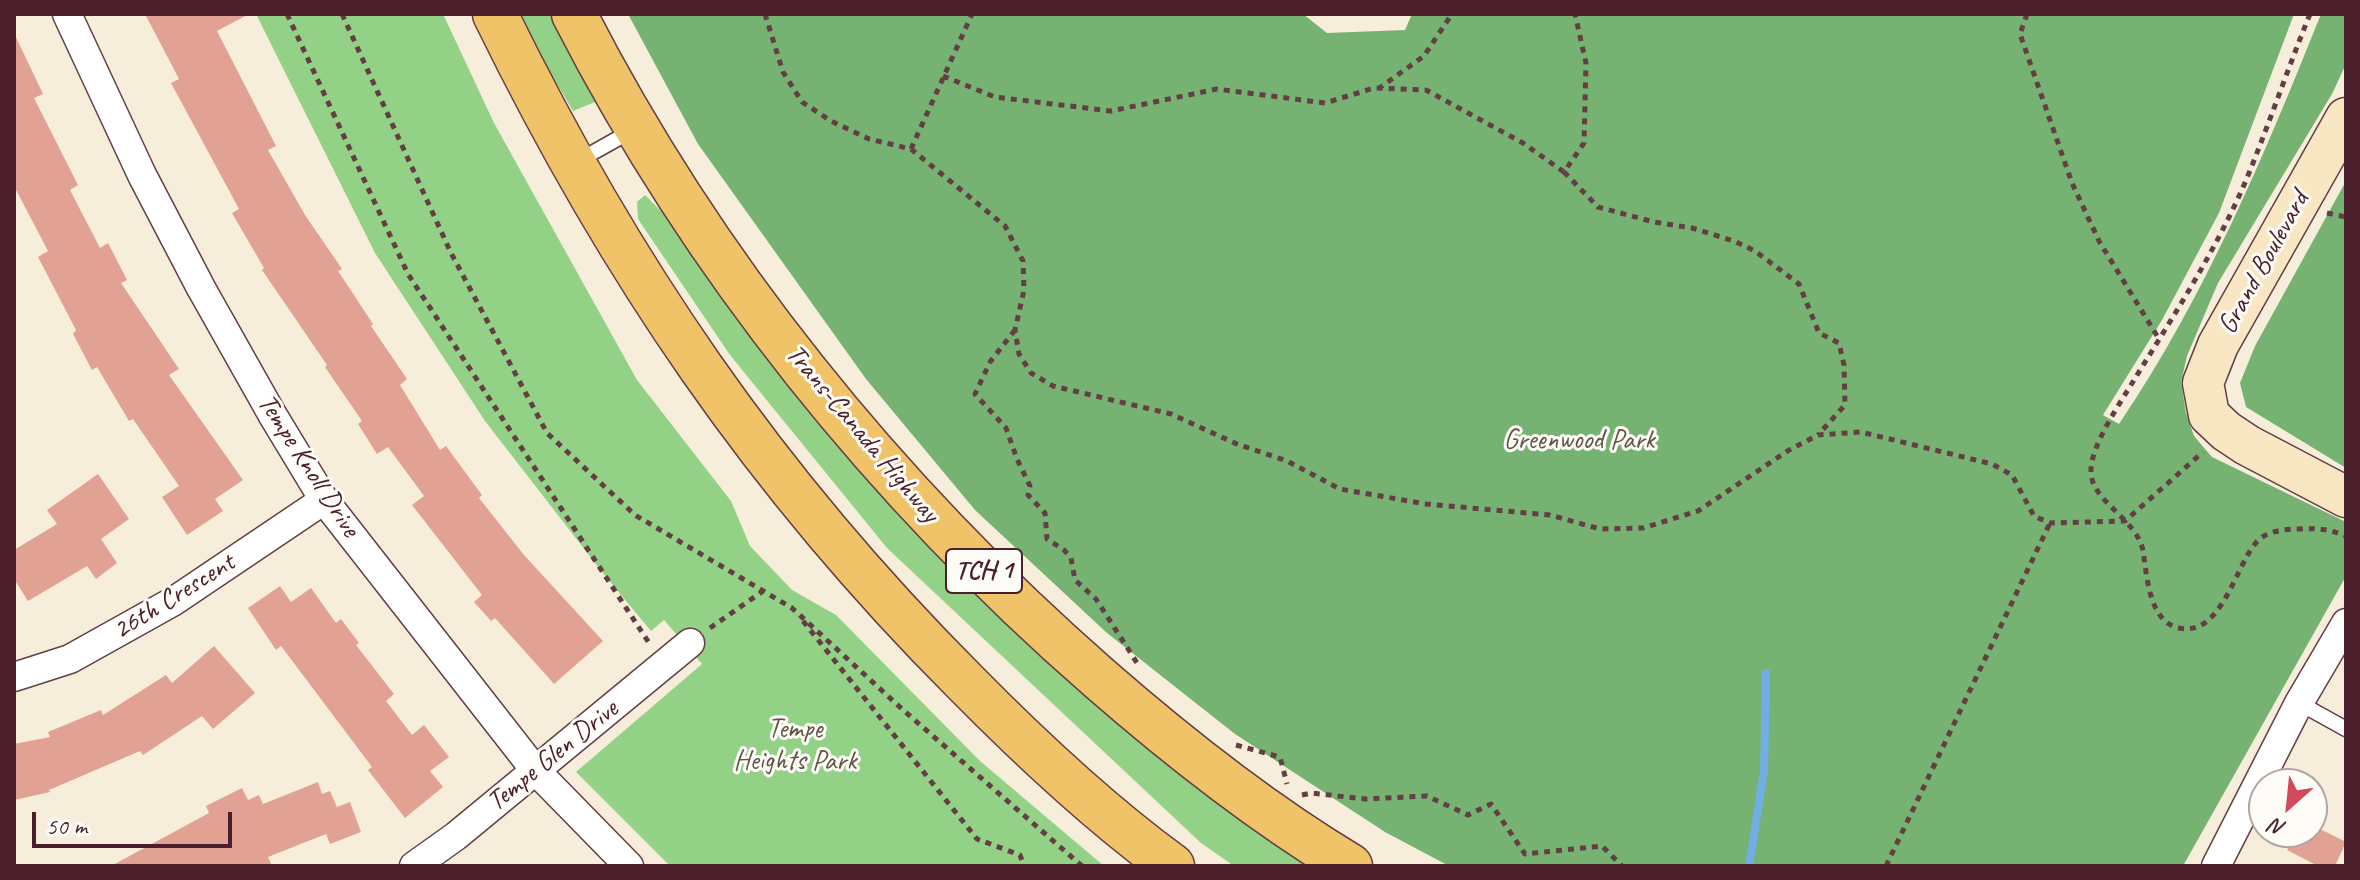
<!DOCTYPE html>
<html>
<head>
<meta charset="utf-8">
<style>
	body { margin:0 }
	#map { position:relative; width:2360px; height:880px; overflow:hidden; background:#f6eedb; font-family:Caveat,sans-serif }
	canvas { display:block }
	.frame { position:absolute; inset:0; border:16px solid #4a1f2b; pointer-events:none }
	.north { position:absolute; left:2248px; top:768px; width:80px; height:80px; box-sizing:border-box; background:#fdfcf7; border:2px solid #b5a4a5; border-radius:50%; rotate:207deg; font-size:22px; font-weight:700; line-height:32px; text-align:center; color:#4a1f2b }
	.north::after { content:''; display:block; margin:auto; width:28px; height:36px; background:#d1495b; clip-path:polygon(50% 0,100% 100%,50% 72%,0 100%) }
	.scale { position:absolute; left:32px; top:812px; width:200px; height:36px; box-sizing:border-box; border:4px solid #4a1f2b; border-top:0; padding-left:10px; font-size:24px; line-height:28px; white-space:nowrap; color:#4a1f2b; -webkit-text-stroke:6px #fdfcf7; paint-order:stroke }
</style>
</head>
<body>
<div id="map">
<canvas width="2360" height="880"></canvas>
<div class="frame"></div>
<div class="north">N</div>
<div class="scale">50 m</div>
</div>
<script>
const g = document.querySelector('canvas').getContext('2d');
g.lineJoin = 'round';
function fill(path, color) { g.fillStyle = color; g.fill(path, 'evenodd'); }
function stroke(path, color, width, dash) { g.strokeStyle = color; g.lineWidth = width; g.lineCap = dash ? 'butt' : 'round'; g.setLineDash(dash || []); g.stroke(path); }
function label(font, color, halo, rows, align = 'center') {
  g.font = font + ' Caveat,sans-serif'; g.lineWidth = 6; g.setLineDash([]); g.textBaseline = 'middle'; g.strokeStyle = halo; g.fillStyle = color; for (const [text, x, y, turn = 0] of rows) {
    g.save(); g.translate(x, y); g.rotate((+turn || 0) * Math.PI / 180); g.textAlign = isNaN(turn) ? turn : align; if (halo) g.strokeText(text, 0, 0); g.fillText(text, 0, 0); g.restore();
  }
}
fill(new Path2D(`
	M256,14H443L494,123L637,380L731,501L750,546L792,590L836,615L980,761L1104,866H670L576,772L702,664L664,620L651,631L602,572L485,421L375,253Z
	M521,14H555L602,89L595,102L573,111L548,69Z
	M645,195L665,215L844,443L1325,866H1234L1201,843L887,548L730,355L638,219L637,202Z`), '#93d186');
fill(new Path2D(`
	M628,14H1303L1327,33L1405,30L1412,14H2294L2219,213L2162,320L2103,415L2119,424C2205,297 2264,156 2321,14H2346V64L2332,94L2218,283L2187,356L2181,382L2186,413L2194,436L2212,457L2346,522V576L2183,866H1449L1385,832L1235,734L1107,633L975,510L866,379L698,144Z
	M2346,181V468L2246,407L2240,383L2255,346Z`), '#76b373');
stroke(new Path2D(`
	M1749,866L1764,771L1766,673`), '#70aee3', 8);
fill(new Path2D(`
	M145,14H249L217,31L276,146L268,150L305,215L342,269L338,271L373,324L371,326L407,379L400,385L440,450L446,446L482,495L479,498L524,555L603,641L554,684L495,618L491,621L474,602L482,595L412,505L424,496L388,447L377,454L358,424L362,421L325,367L327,365L262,270L264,268L232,213L239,209L171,83L179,79Z
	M14,33L43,94L34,98L78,185L70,190L100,248L108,243L127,280L121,283L179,369L169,375L243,480L215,499L223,511L187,535L162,497L179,486L133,419L129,421L97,367L92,370L73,334L76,330L38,257L48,251L14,186Z
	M98,474L129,519L101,539L117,563L96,579L87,566L28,601L14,579V550L57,524L47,510Z
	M280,586L291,602L311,588L336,623L341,619L359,643L356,645L394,694L386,701L412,735L424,725L449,757L430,771L443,787L405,818L368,770L372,767L281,646L276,650L248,608Z
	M214,646L255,693L213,729L202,716L143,755L140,751L49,790L50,792L14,800V744L50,737L48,732L101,710L103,715L166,675L172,683Z
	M318,782L322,794L330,791L337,807L350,802L361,832L330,844L326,834L268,857L272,866H111L209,813L206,806L242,788L248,800L259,795L263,804Z
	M2312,825L2346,842L2335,866H2318L2287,850L2296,832H2312Z`), '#e1a294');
const lane = new Path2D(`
	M576,162L635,129
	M2299,703L2346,729`);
const street = new Path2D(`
	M67,14L142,175L201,288L272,414L324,500L535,770L629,866
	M14,677L70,659L174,601L324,500
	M414,866L456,836L690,643
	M2216,866L2299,703L2346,623`);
const secondary = new Path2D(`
	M2346,118L2218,345L2203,383L2209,415L2226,431L2247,445L2346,497`);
const highway = new Path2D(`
	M495,14C619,268 765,482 965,682C1029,747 1098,812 1172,866
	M574,14C703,266 886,492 1099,678C1178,747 1260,812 1350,866`);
stroke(lane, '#643e45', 17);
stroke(street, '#643e45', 31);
stroke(secondary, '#643e45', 43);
stroke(highway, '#643e45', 47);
stroke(new Path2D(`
	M287,14L408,274L649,643
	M342,14L451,253L547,433L635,515L792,608L902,709L1082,866
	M765,14L783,72L802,102L831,121L869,139L911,149L1005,226L1023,261L1024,290L1015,330L1019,354L1031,373L1053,386L1171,414L1237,444L1287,461L1340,489L1426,504L1550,515L1600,529L1643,528L1698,511L1789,450L1818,435L1861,432L1992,464L2012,475L2034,516L2050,523L2125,521L2203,452
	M2027,14L2020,34L2072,183L2099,241L2159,339
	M2310,14C2288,68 2269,124 2247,178C2217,249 2174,315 2134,380C2121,402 2090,446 2091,472C2091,501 2138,520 2143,551C2147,576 2149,622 2179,628C2221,637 2235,568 2255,544C2265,531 2283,529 2299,529C2317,528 2329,529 2346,536
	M943,76L995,97L1111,111L1217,89L1325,103L1374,88L1426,90L1523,143L1564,172L1584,143L1586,63L1575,14
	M1378,89L1424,56L1452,14
	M911,149L972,14
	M1564,172L1598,207L1654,222L1692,228L1734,241L1755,251L1799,284L1819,333L1839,343L1844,365L1845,405L1818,435
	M2327,213L2346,217
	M1015,330L990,362L975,394L1006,428L1017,459L1030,486L1028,495L1045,513L1047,539L1064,550L1071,558L1075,580L1096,599L1139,666
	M803,621L977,839L1020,855L1024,866
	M710,628L763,591
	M1236,745L1280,757L1287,784
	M1302,795L1311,793L1365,799L1427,796L1468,815L1491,804L1525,854L1602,846L1622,866
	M1886,866L2050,523`), '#643e45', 5, [6, 6]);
stroke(lane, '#fff', 14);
stroke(street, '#fff', 28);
stroke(secondary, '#f9e7c3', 40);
stroke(highway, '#f0c369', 44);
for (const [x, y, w] of [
	[984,571,76]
]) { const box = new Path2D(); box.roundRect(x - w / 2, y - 22, w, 44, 6); g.fillStyle = '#fdfcf7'; g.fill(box); stroke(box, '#4a1f2b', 2); }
label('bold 26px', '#4a1f2b', null, [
	["TCH 1",984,571]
]);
label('28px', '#4a1f2b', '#fdfcf7', [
	["Grand Boulevard",2264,263,-61],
	["Trans-Canada Highway",862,434,50],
	["Tempe Knoll Drive",308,466,57],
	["26th Crescent",174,597,-32],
	["Tempe Glen Drive",553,756,-39]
]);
label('28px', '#605446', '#fdfcf7', [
	["Greenwood Park",1579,441],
	["Tempe",795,730],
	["Heights Park",795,762]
]);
</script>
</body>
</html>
